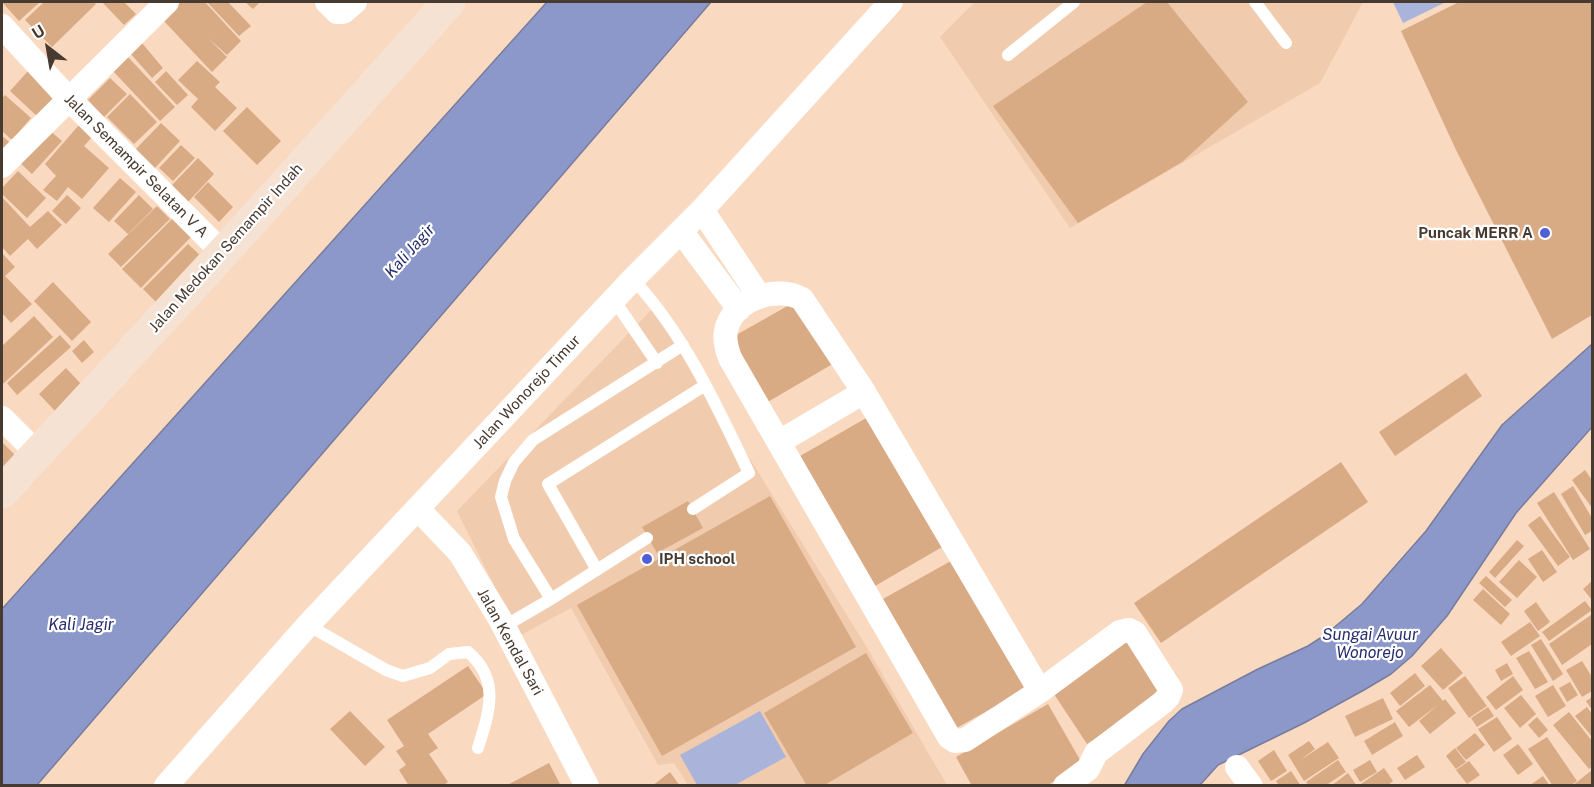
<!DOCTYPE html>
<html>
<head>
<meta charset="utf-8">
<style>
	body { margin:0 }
	#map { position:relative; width:1594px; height:787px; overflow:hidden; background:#f9d9c0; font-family:"Public Sans",sans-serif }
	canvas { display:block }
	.frame { position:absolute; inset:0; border:3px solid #473a30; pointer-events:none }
	.north { position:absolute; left:18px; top:18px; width:60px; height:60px; -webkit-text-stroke:4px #fff; paint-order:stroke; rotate:329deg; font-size:16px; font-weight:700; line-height:24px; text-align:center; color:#473a30 }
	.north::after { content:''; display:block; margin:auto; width:21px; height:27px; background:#473a30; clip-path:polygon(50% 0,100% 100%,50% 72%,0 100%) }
</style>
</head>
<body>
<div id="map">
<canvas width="1594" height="787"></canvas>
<div class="frame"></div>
<div class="north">U</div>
</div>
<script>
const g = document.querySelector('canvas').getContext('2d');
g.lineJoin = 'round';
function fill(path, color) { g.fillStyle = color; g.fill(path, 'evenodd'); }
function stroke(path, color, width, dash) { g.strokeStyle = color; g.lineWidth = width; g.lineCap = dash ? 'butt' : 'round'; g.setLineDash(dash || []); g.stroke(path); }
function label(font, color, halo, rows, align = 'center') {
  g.font = font + ' "Public Sans",sans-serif'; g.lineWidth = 4.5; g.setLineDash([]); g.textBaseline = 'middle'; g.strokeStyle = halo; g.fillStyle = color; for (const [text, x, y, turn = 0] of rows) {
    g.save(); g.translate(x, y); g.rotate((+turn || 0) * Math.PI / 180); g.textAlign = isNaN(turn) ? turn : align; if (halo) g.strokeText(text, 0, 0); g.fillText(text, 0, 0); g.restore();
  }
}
fill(new Path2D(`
	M975,2H1363L1320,83L1070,228L940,37Z
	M655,306L866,646L947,785H688L674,763L658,765L571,608L519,636L457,511Z`), '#f1cbad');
fill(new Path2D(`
	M1393,2H1446L1403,23Z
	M760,711L786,757L735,785H697L680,755Z`), '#aab4db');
const water = new Path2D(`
	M547,2H711L37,785H2V609Z
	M1592,344V427L1516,513L1447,616L1412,656L1391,674L1364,690L1304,723L1218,765L1200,785L1124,786L1143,754L1169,721L1182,709L1258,669L1308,646L1325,635L1362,604L1426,531L1502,425Z`);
fill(water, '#8d98ca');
stroke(water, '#787c9c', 1.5);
fill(new Path2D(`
	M2,2H40L19,21Z
	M44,2H93L96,4L52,47L25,20Z
	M102,2H124L136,14L124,25Z
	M180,2H205L241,41L227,55L208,38L227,57L212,72L162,19Z
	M207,2H228L251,26L239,36Z
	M245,2H260L253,9Z
	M1147,2H1167L1248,102L1182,162L1078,223L993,106Z
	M1459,2H1590L1592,7V315L1552,339L1456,150L1401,31Z
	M142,43L163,68L152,78L130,53Z
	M127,56L175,107L160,121L112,70Z
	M197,61L220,82L215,87L237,108L215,131L191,107L198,99L178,80Z
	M28,71L57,96L38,117L10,91Z
	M166,71L188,95L177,105L155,82Z
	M110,78L127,94L104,117L88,100Z
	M130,94L157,122L134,144L107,117Z
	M5,95L31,118L12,140L2,131V98Z
	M247,107L281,141L257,165L223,131Z
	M161,123L180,141L154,169L135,150Z
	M79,125L92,137L84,146L109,168L82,199L68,187L57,201L43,190L56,176L45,164Z
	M48,129L62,141L32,174L18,161Z
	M2,136L13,145L2,158Z
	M181,145L195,158L173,181L159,168Z
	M198,158L214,174L188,202L171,186Z
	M18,171L46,198L27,218L2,194V188Z
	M120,178L136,192L109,222L93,208Z
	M208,182L233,207L219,222L194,197Z
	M67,195L81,208L66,224L52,211Z
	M139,195L153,209L128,234L114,221Z
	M2,197L30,227L48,211L62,225L37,249L28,239L10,256L2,247Z
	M157,206L170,219L121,267L108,254Z
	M174,217L193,235L141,288L122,269Z
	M188,244L202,257L156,302L143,289Z
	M2,253L15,267L5,276L32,304L11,323L2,313Z
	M53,282L91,322L72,341L34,301Z
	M800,299L836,362L766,403L729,339Z
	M34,316L53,337L2,385V346Z
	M60,335L71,347L17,395L7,383Z
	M84,340L94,352L82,363L72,351Z
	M66,368L83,386L56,412L39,394Z
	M1466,373L1482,396L1395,456L1379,432Z
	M875,413L949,543L875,586L800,456Z
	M2,442L15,455L2,468Z
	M1341,462L1368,502L1161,643L1134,603Z
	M1585,470L1592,480V508L1572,480Z
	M1573,486L1592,518V531L1585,535L1561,494Z
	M1554,492L1590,549L1573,560L1537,503Z
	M770,496L856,647L662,756L577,605Z
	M688,501L703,528L657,553L642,527Z
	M1540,516L1570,557L1558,566L1528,525Z
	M1517,540L1524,546L1495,578L1489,572Z
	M1542,550L1557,572L1543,582L1528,559Z
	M958,557L1030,687L953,730L881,600Z
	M1519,560L1537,577L1517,598L1499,582Z
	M1486,576L1512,600L1505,607L1479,583Z
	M1592,581V600L1583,589Z
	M1483,589L1510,614L1501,625L1473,600Z
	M1585,601L1592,610L1549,641L1542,632Z
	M1536,602L1550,622L1538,631L1524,611Z
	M1591,615L1592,644L1562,665L1549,644Z
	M1530,622L1540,636L1511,656L1501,642Z
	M1128,632L1168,691L1087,744L1048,685Z
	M1541,639L1563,674L1553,681L1531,645Z
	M1441,648L1463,673L1443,690L1421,666Z
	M1529,651L1548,682L1535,689L1516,658Z
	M866,653L913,733L823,786H807L764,713Z
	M1582,661L1592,677V691L1582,697L1566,670Z
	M1507,663L1513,674L1501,681L1495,670Z
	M468,666L487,694L428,734L438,748L429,754L448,782L443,786H409L399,770L406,765L396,751L404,746L387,720Z
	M1415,673L1425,686L1400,706L1390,693Z
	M1465,676L1487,706L1469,718L1448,688Z
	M1513,676L1523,690L1496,710L1486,697Z
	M1570,682L1578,695L1567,702L1559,688Z
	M1430,685L1443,701L1445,699L1456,713L1430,734L1419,721L1439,704L1409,727L1396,711Z
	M1553,685L1566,706L1548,717L1535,696Z
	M1521,695L1536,714L1520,728L1504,708Z
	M1592,697V710L1586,701Z
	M1383,698L1393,719L1355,737L1345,716Z
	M1048,704L1083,765L1046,786H972L956,757Z
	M1488,707L1494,716L1477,727L1471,718Z
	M1587,707L1592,714V737L1575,716Z
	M350,711L385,747L365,766L330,729Z
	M1569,712L1592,741V767L1589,769L1553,725Z
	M1497,717L1512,739L1494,752L1478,729Z
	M1537,717L1548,730L1539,738L1528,725Z
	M1395,722L1403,736L1372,755L1364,741Z
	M1475,733L1485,745L1466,760L1456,748Z
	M1547,737L1577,781L1570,786H1553L1528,749Z
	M1309,741L1315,749L1299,761L1328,742L1339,758L1304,781L1288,755Z
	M1518,744L1533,764L1518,775L1503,755Z
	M1455,748L1466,762L1456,769L1446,756Z
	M1274,750L1287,771L1271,781L1258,761Z
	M1417,755L1425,767L1405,780L1397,768Z
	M1338,760L1346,772L1325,786H1309L1306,782Z
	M1370,760L1377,772L1360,782L1353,770Z
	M1469,761L1480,775L1467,784L1456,770Z
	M549,763L561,786H506L513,782Z
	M1384,768L1393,781L1387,786H1358Z
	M1592,770V786H1572Z
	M1291,771L1301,786H1279L1276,781Z
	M670,772L680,786H652Z
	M1348,773L1357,786H1331Z
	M1543,776L1550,786H1529Z`), '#d9ab85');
stroke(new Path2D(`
	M1255,2L1286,43
	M1008,55L1074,2
	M633,279C684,334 717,406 749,473L693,509
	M614,300L657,363
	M597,570L548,484L704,386
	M551,599L647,538
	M308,625L386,670L403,676L430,668L449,654L468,652C501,680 489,712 478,748
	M503,627L551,599L514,539L501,497L505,481L514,462L533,440L683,345`), '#fff', 12);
stroke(new Path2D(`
	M327,2L337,12H343L355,2
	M2,26L69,99L223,253
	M2,166L167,2
	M702,210L759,296
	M681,231L739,309
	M2,418L37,453
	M779,442L864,392
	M418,509L460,553L500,619L587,786
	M1040,691L864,392L802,299C776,285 732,299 726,331C724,340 727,350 730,358L949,737L955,741L965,740L1040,691L1120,632L1129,630L1135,633L1171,690L1168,697L1162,703L1096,753L1088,769L1065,786
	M1237,767L1251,786
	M166,786L308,625L633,279L702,210L891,2`), '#fff', 24);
stroke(new Path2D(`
	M2,492L223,253L449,2`), '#f6e2d2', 33);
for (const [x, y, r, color] of [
	[1545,233,6,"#515ed4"],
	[647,559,6,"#515ed4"]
]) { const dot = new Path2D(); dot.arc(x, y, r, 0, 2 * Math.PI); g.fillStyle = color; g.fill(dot); stroke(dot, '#fff', 2); }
label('15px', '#473a30', '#fff', [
	["Jalan Semampir Selatan V A",136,166,45],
	["Jalan Medokan Semampir Indah",226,248,-48],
	["Jalan Wonorejo Timur",527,392,-47],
	["Jalan Kendal Sari",510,642,61]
]);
label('bold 15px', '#473a30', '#fff', [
	["Puncak MERR A",1533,233],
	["IPH school",659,559,"left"]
], 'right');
label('italic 16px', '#272e6b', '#fff', [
	["Kali Jagir",410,251,-48],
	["Kali Jagir",81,625],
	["Sungai Avuur",1370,635],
	["Wonorejo",1370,653]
]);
</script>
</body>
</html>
